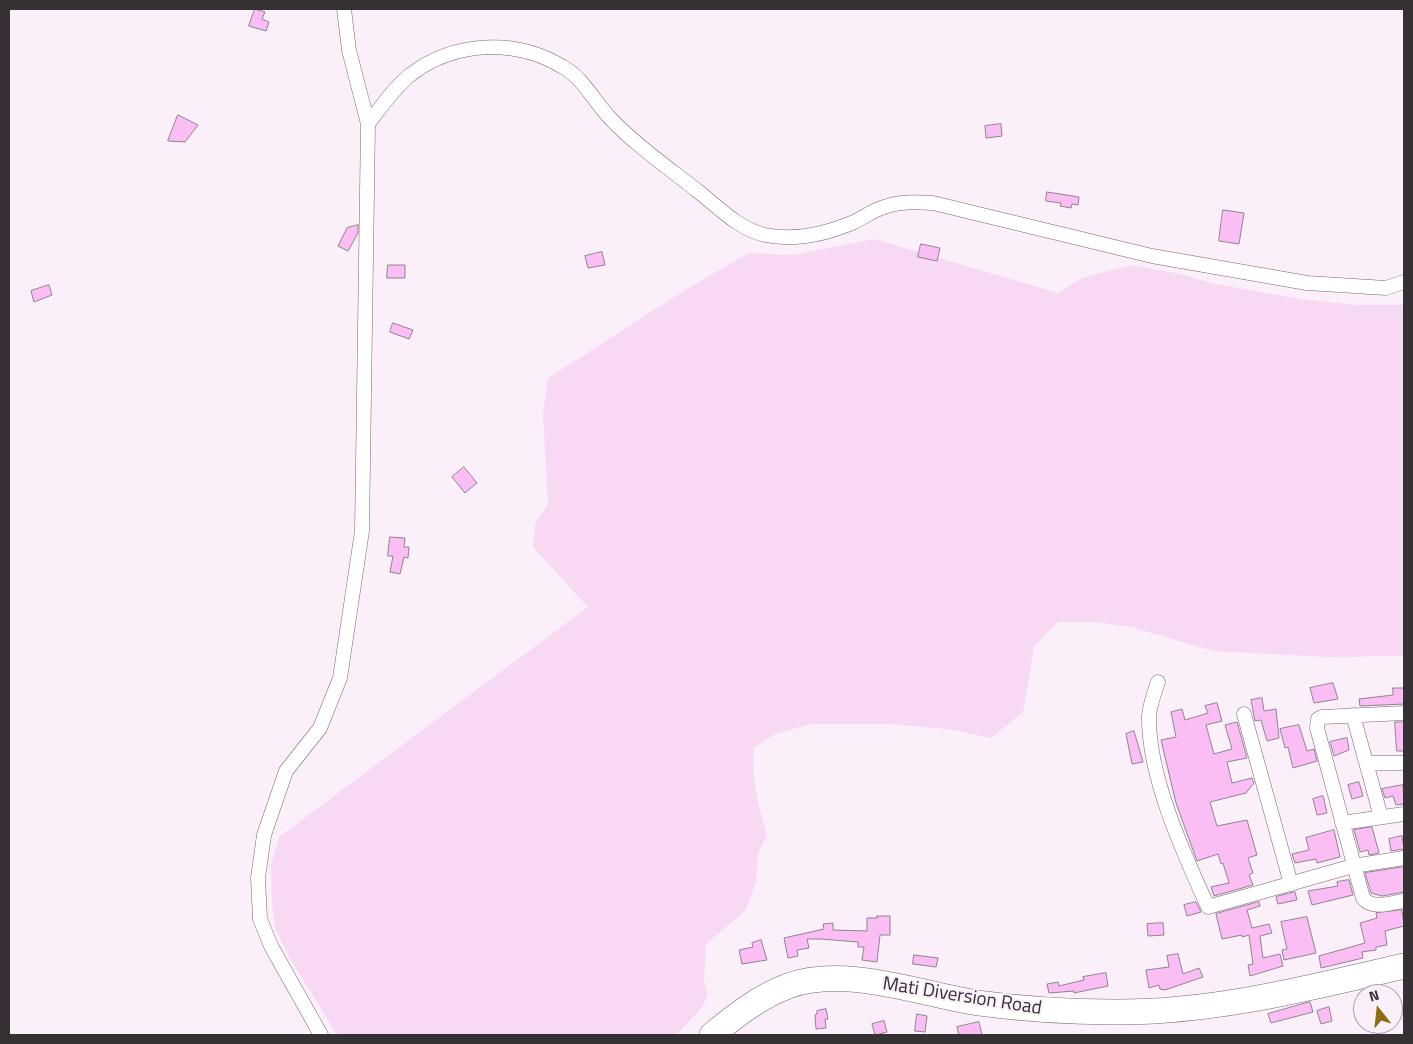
<!DOCTYPE html>
<html>
<head>
<meta charset="utf-8">
<style>
	body { margin:0 }
	#map { position:relative; width:1413px; height:1044px; overflow:hidden; background:#fbeff9; font-family:"Titillium Web",sans-serif }
	canvas { display:block }
	.frame { position:absolute; inset:0; border:10px solid #353135; pointer-events:none }
	.north { position:absolute; left:1353px; top:984px; width:50px; height:50px; box-sizing:border-box; background:#fbeff9; border:1px solid #aca3ab; border-radius:50%; rotate:344deg; font-size:14px; font-weight:700; line-height:20px; text-align:center; color:#353135 }
	.north::after { content:''; display:block; margin:auto; width:18px; height:22px; background:#8b6e0f; clip-path:polygon(50% 0,100% 100%,50% 72%,0 100%) }
</style>
</head>
<body>
<div id="map">
<canvas width="1413" height="1044"></canvas>
<div class="frame"></div>
<div class="north">N</div>
</div>
<script>
const g = document.querySelector('canvas').getContext('2d');
g.lineJoin = 'round';
function fill(path, color) { g.fillStyle = color; g.fill(path, 'evenodd'); }
function stroke(path, color, width, dash) { g.strokeStyle = color; g.lineWidth = width; g.lineCap = dash ? 'butt' : 'round'; g.setLineDash(dash || []); g.stroke(path); }
function label(font, color, halo, rows, align = 'center') {
  g.font = font + ' "Titillium Web",sans-serif'; g.lineWidth = 4; g.setLineDash([]); g.textBaseline = 'middle'; g.strokeStyle = halo; g.fillStyle = color; for (const [text, x, y, turn = 0] of rows) {
    g.save(); g.translate(x, y); g.rotate((+turn || 0) * Math.PI / 180); g.textAlign = isNaN(turn) ? turn : align; if (halo) g.strokeText(text, 0, 0); g.fillText(text, 0, 0); g.restore();
  }
}
fill(new Path2D(`
	M874,239L1058,293L1082,278L1132,265L1180,274L1211,283L1300,299L1357,305H1404V656L1326,657L1214,651L1131,627L1096,622H1058L1034,647L1023,712L991,738L947,729L891,724H810L773,735L754,748C751,778 758,806 767,835L758,853L756,882L746,910L706,944L704,980L708,995L700,1010L676,1035H337L289,957L276,930L272,905L271,866L279,837L588,607L533,547L535,524L548,504L543,414L548,378L690,287L749,253L793,255Z`), '#f7d9f4');
const building = new Path2D(`
	M255,9L265,12L262,19L269,22L266,31L249,26Z
	M178,115L198,125L185,142L168,141Z
	M1001,124L1002,136L986,138L985,126Z
	M1047,192L1079,197L1078,205L1072,204L1071,208L1060,206L1061,203L1046,201Z
	M1223,210L1244,213L1239,244L1219,241Z
	M358,225V233L348,251L338,246L347,228Z
	M921,244L940,248L937,261L918,257Z
	M602,252L605,265L588,268L585,256Z
	M388,265H405V278H387Z
	M49,285L52,295L34,302L31,291Z
	M393,323L413,330L409,339L390,332Z
	M464,467L477,483L465,493L452,477Z
	M390,537L405,538L404,547H409L408,558L404,557L400,574L390,572L393,556H388Z
	M1333,683L1338,699L1314,703L1310,688Z
	M1393,688H1404V704L1360,706L1359,699L1393,695Z
	M1262,698L1264,711L1276,709L1279,738L1267,741L1261,720L1255,721L1251,700Z
	M1217,703L1222,721L1206,725L1214,754L1232,749L1225,725L1237,722L1247,758L1227,762L1232,783L1252,778L1254,783L1246,793L1210,802L1217,826L1247,820L1257,855L1248,858L1253,873L1249,875L1253,885L1214,896L1211,887L1229,883L1223,863L1221,864L1218,854L1197,861L1176,803L1161,740L1176,737L1171,712L1182,709L1185,720L1208,713L1205,706Z
	M1395,722H1404V751H1397Z
	M1299,725L1307,751L1314,749L1317,761L1293,768L1288,747L1285,748L1280,729Z
	M1134,731L1143,762L1132,764L1126,734Z
	M1347,738L1349,750L1334,756L1330,742Z
	M1359,782L1363,796L1352,799L1348,785Z
	M1403,785L1404,804L1396,805L1393,796L1385,798L1382,789Z
	M1323,796L1327,813L1317,815L1313,799Z
	M1372,827L1379,853L1369,855L1368,850L1360,852L1354,830Z
	M1334,830L1340,857L1317,863L1316,859L1295,863L1292,854L1309,850L1306,838Z
	M1402,836L1404,849L1391,851L1389,839Z
	M1404,867V892L1382,896L1371,893L1365,873Z
	M1349,880L1353,895L1312,905L1308,891L1338,886L1337,882Z
	M1295,892L1297,900L1278,904L1276,897Z
	M1196,902L1201,912L1187,916L1184,905Z
	M1259,902L1260,906L1247,910L1252,928L1269,924L1272,933L1260,936L1263,958L1280,954L1283,966L1250,976L1248,965L1253,964L1249,935L1242,937V935L1222,939L1216,914Z
	M1402,910L1404,926L1385,931L1387,945L1376,947V950L1362,952L1363,958L1321,968L1319,956L1365,943L1360,923L1377,918L1376,913Z
	M877,916H890V935H880L877,962L862,960L864,947H858V942L821,939H807L809,948L797,950L798,956L788,958L784,938L824,929L823,924L833,923V930L867,931V918H877Z
	M1307,917L1316,953L1284,960L1282,950L1287,949L1281,922Z
	M1163,923L1164,935L1148,936L1147,924Z
	M761,940L767,960L742,964L739,950L753,947L752,943Z
	M1178,954L1183,974L1199,968L1203,977L1165,990L1160,989L1159,985L1149,988L1146,970L1169,967L1167,956Z
	M914,955L938,958L936,967L913,964Z
	M1106,973L1108,986L1074,993V991L1049,993L1047,984L1058,982L1059,986L1084,980L1083,977Z
	M1310,1002L1313,1012L1271,1023L1268,1014Z
	M1329,1007L1332,1021L1321,1024L1317,1011Z
	M826,1009L828,1019H825L826,1028L816,1029L815,1015L817,1014V1011Z
	M917,1014L927,1016L925,1032L915,1031Z
	M884,1021L887,1032L875,1035L872,1024Z
	M979,1022L982,1035H959L957,1027Z`);
fill(building, '#fabef5');
stroke(building, '#8f848e', 1);
const street = new Path2D(`
	M368,124C381,107 394,88 410,75C454,41 516,38 563,67C583,78 594,101 609,117C634,144 670,169 699,192C719,208 739,229 765,235C795,241 826,234 854,222C864,217 874,210 884,207C901,201 916,202 933,203L1152,256L1307,283L1386,288L1404,282
	M1158,682C1154,693 1150,704 1149,716C1148,776 1183,852 1208,907L1353,866L1404,858
	M1404,713L1322,717L1318,719L1317,728L1363,898C1372,910 1391,903 1404,901
	M1244,714L1291,884
	M1353,715L1381,817
	M1367,763H1404
	M1342,823L1404,814
	M321,1035L271,946L260,919L258,878L264,835L286,771L320,728L340,678L362,531L368,124L349,50L344,9`);
const highway = new Path2D(`
	M712,1035C735,1016 759,997 788,986C845,965 920,994 978,1003C1023,1009 1069,1012 1114,1012C1213,1013 1309,988 1404,966`);
stroke(street, '#736972', 15);
stroke(highway, '#736972', 26);
stroke(street, '#fff', 14);
stroke(highway, '#fff', 25);
label('19px', '#353135', '#fbeff9', [
	["Mati Diversion Road",962,997,9]
]);
</script>
</body>
</html>
